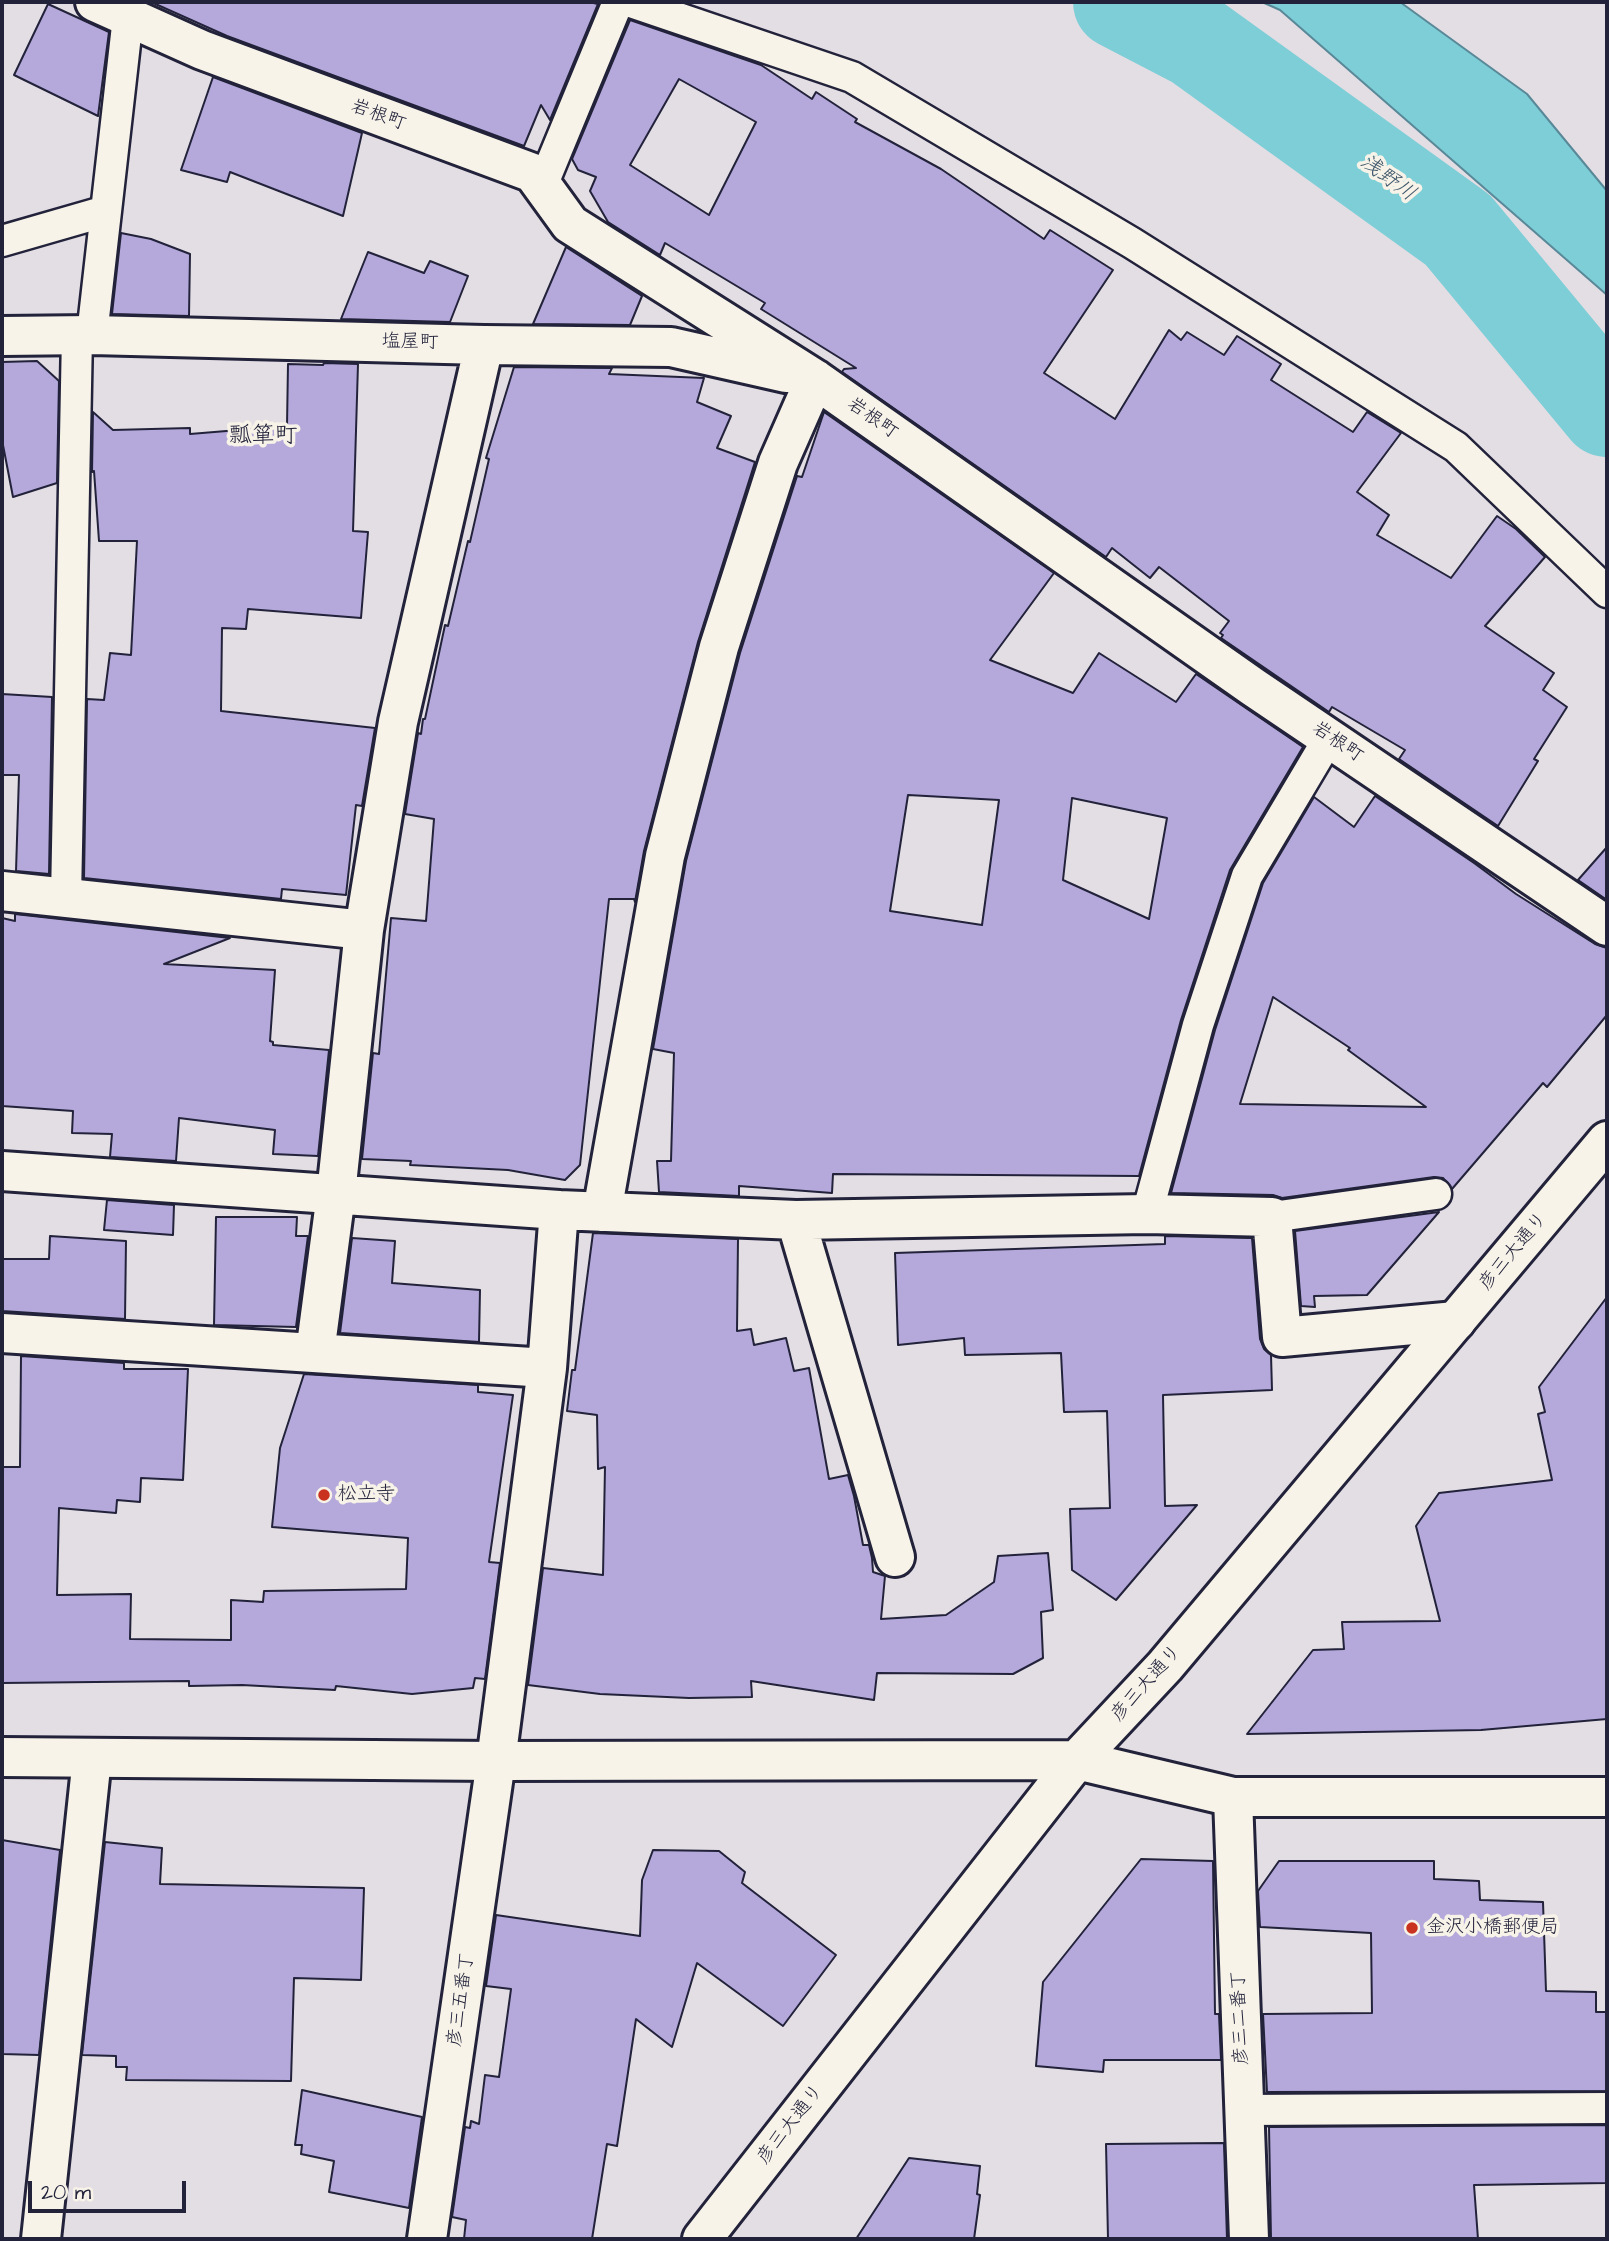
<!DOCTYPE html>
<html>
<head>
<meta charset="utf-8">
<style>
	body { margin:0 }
	#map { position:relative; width:1609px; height:2241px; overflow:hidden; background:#e3dde4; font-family:"Architects Daughter",sans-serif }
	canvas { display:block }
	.frame { position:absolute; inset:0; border:4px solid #22223b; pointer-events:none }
	.scale { position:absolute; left:28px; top:2181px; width:158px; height:32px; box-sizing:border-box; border:4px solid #22223b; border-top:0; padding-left:9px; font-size:21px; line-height:24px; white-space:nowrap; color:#22223b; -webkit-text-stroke:5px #f7f3e8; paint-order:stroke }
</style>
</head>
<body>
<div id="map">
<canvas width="1609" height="2241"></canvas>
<div class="frame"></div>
<div class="scale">20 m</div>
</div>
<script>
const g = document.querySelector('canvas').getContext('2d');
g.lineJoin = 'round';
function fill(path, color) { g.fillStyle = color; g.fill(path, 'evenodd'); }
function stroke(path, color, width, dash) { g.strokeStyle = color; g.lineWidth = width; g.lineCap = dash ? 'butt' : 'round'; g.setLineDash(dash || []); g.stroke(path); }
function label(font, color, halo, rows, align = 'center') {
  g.font = font + ' "Architects Daughter","Klee One",sans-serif'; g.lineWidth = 7; g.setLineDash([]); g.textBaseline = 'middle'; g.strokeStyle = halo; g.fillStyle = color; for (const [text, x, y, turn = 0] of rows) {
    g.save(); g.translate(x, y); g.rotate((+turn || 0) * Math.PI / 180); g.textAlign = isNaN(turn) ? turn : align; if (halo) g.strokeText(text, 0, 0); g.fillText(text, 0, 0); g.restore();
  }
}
const water = new Path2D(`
	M1262,2H1400L1527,94L1607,191V295L1280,10Z`);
fill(water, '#7dced6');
stroke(water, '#598998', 2);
stroke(new Path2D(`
	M1120,2L1197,42L1458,230L1607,410`), '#7dced6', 94);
const building = new Path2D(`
	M151,2H589L598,4L550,120L541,105L524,146L227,36Z
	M48,4L109,32L98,116L14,75Z
	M630,20L761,65L812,99L816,92L857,119L855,122L941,169L1044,239L1050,230L1113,270L1044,373L1115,419L1169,330L1181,340L1187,332L1224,355L1237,336L1281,364L1271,380L1353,432L1367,412L1401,433L1357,492L1389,515L1377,535L1451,578L1497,516L1516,529L1545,557L1485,626L1554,673L1543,690L1567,707L1534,759L1538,761L1498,826L1399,759L1405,750L1332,707L1329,712L1221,638L1223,635L1220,633L1229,621L1159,567L1150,578L1112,548L1106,557L842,372L844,369L856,368L761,309L765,303L665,243L660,255L608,222L590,191L596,177L578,170L572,159ZM679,79L756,122L709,215L630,165Z
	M213,77L362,133L343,216L230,172L227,182L181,170Z
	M121,233L151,239L190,254L189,316L112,314Z
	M566,247L642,296L630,325L533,324Z
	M368,252L424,273L430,261L468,276L450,322L341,319Z
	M37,361L59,381L57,483L13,497L2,440V362Z
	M324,363L358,364L353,531L368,532L361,618L248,609L246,629L222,628L221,711L375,728L362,806L356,805L346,895L282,889L281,899L84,878L87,699L104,700L110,653L131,655L137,541H99L94,471L92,472L93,412L113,430L190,428V434L287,426L288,364L323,365Z
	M514,367L612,368L609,374L704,378L697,402L731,416L717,448L755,462L698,642L644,851L635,902L634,899H609L580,1165L565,1180L508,1170L410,1165L411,1161L362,1159L373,1053L379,1054L391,918L426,921L434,819L405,814L418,733L421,734L423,719H425L445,625L448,626L468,541L470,542L489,459L486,458Z
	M824,412L1054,573L990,660L1073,693L1099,653L1176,702L1196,674L1303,747L1230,870L1181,1020L1139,1176L833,1174L832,1193L739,1186V1196L659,1192L657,1161H671L674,1053L653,1049L686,861L740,653L797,476L802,477ZM908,795L999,800L982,925L890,911ZM1072,798L1167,818L1149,919L1063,880Z
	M2,694L52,697L49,874L16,871L19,775H2Z
	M1375,796L1474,863L1516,894L1595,944L1607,948V1015L1547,1087L1543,1083L1452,1189L1443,1178L1434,1177L1282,1198L1273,1195L1171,1193L1215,1030L1263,883L1314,797L1354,827ZM1273,997L1350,1048L1348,1050L1426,1107L1240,1104Z
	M1607,847V900L1578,880Z
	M15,914L230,938L164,964L275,970L270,1041L273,1042V1045L329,1050L318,1156L273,1154L275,1130L179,1118L176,1161L110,1157L112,1134L72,1133L73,1111L2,1106V918L15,921Z
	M107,1200L174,1205L173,1235L104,1230Z
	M1439,1212L1367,1295L1314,1296L1315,1307L1301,1306L1295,1231Z
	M216,1217H297L296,1236H308L296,1327L214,1325Z
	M593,1233L738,1239L737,1331L751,1329L754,1345L786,1338L794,1371L809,1368L829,1479L848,1475L854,1496L863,1545H869L872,1558L873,1572L885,1576L881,1619L946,1615L994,1582L998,1556L1048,1553L1053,1610L1041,1612L1043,1658L1013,1674L877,1673L874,1700L751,1681L752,1697L689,1698L600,1694L528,1685L543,1568L603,1575L605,1467L598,1469L597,1415L567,1411L572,1370H575Z
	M50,1236L126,1241L125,1319L2,1311V1259H49Z
	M1165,1236L1252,1238L1260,1339L1264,1349L1271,1355L1272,1390L1163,1395L1165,1506L1197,1505L1116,1600L1072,1570L1070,1509L1110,1508L1107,1411L1064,1412L1061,1353L965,1355L964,1338L898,1345L895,1253L1165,1244Z
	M352,1238L395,1241L392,1283L480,1290L479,1342L340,1333Z
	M1607,1297V1719L1481,1730L1247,1734L1313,1650L1344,1649L1342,1622L1440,1621L1416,1526L1439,1493L1552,1480L1538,1414L1545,1412L1539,1387Z
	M21,1356L124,1363V1369H188L183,1480L141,1478L140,1502L117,1500L116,1513L59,1508L57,1595L131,1594L130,1639L231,1640V1600L263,1602L264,1591L406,1589L408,1538L272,1527L280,1448L304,1374L478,1385V1392L513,1395L489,1562L500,1563L485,1679L475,1678L473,1688L412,1694L336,1686L335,1690L242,1685L189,1686V1681L2,1683V1467H20Z
	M2,1840L60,1850L39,2055L2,2054Z
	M105,1842L162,1848L160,1884L364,1888L361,1980L294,1978L291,2081L126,2080L127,2067H116V2056L82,2055Z
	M653,1850L719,1851L745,1872L742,1883L836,1955L783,2026L697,1963L672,2047L636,2019L617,2146L607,2144L592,2239H464L466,2220L452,2217L465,2127L470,2128L471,2121L479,2124L485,2075L499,2077L511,1989L486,1986L496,1915L640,1936L642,1880Z
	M1141,1859L1213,1861L1215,2014H1219L1221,2060H1104L1103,2072L1036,2066L1043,1982Z
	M1279,1861H1434V1879L1479,1881L1480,1900L1543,1902L1546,1991L1596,1992V2012H1607V2091L1267,2092L1263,2014L1372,2013L1371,1933L1260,1927L1258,1891Z
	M302,2090L422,2117L409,2208L329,2192L334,2161L301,2154L302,2145H295Z
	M1607,2125V2183L1474,2185L1478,2239H1271L1269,2127Z
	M1224,2143L1227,2239H1108L1106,2144Z
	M909,2158L980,2166L977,2194L980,2195L974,2239H856Z`);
fill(building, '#b4a9da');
stroke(building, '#22223b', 2);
const lane = new Path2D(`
	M631,2L852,77L1132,243L1456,447L1607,592
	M542,186L618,2
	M2,241L106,211
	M92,335L128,17
	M66,898L77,335
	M1147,1214L1198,1025L1247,876L1329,738
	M1272,1217L1436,1194
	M1244,2110L1607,2108`);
const street = new Path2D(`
	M95,2L202,50L533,173L570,224L815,379L1253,687L1607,926
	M2,336L92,335L484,345L671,347L786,373
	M2,891L364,930
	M2,1171L559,1210L796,1220L1147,1214L1272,1217L1282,1337L1456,1321
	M602,1212L665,856L719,647L778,463L815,379
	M796,1220L895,1557
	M2,1333L547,1368
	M315,1353L336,1194L364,930L398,722L484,345
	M1233,1797L1249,2239
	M41,2239L92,1758
	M427,2239L496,1761L547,1368L559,1210`);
const secondary = new Path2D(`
	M2,1757L496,1761L1077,1760L1233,1797H1607
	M702,2239L1077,1760L1165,1666L1607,1141`);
stroke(lane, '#22223b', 35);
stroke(street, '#22223b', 44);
stroke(secondary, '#22223b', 44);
stroke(lane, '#f7f3e8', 30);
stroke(street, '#f7f3e8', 38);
stroke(secondary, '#f7f3e8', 38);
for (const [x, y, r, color] of [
	[324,1495,7,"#c8321e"],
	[1412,1928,7,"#c8321e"]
]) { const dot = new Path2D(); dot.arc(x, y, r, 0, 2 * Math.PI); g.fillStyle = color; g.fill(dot); stroke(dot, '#f7f3e8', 2.5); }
label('19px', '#22223b', '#f7f3e8', [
	["岩根町",378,116,20],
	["塩屋町",410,343,1],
	["岩根町",872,419,35],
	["岩根町",1337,743,34],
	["彦三大通り",1514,1252,-50],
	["彦三大通り",1147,1684,-48],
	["彦三五番丁",462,2000,-82],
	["彦三二番丁",1241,2018,-92],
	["彦三大通り",791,2125,-52]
]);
label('19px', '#22223b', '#f7f3e8', [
	["松立寺",338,1495],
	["金沢小橋郵便局",1426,1928]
], 'left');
label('italic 21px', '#3d566a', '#f7f3e8', [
	["浅野川",1387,179,36]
]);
label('23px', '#22223b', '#f7f3e8', [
	["瓢箪町",263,437]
]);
</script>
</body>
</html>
